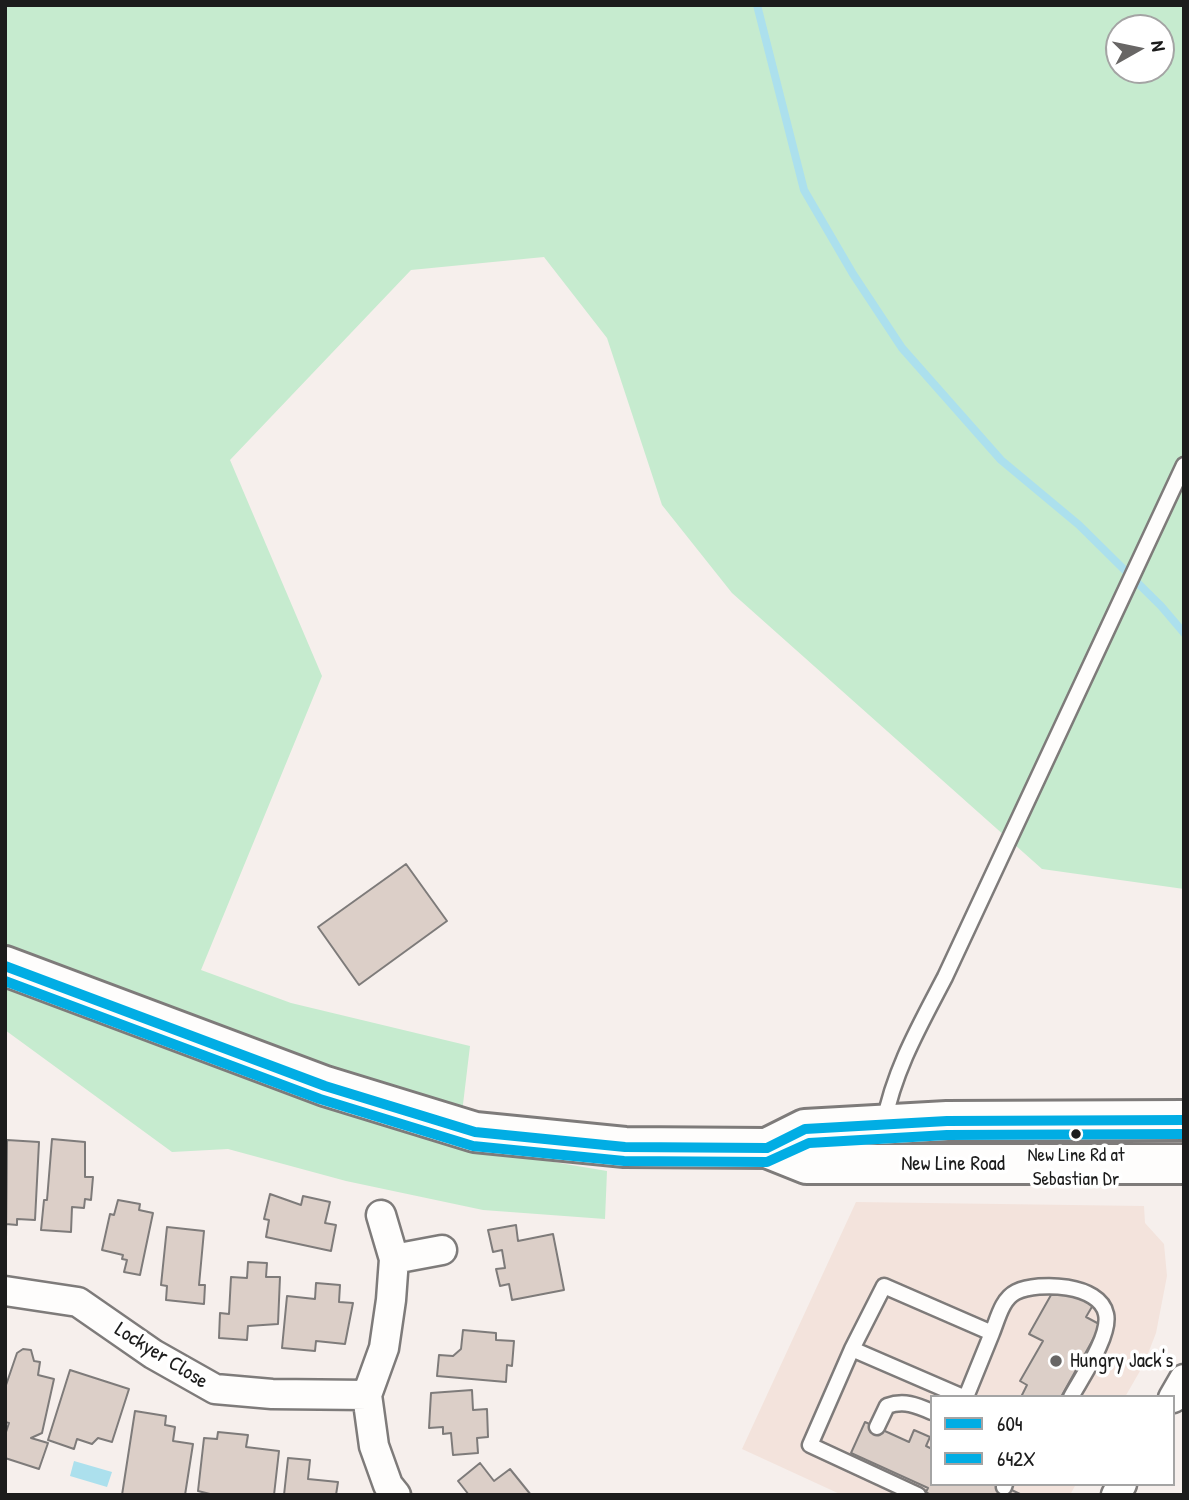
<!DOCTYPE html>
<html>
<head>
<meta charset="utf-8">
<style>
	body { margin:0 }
	#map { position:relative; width:1189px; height:1500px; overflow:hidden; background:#f6efec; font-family:"Patrick Hand",sans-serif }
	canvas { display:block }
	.frame { position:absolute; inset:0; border:7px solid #1c1c1c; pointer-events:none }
	.legend { position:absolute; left:930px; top:1395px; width:245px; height:91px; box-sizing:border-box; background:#fff; border:2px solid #a4a4a4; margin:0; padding:9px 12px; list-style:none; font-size:21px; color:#1c1c1c }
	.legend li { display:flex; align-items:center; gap:14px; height:35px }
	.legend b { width:35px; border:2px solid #a4a4a4 }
	.north { position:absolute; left:1105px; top:14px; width:70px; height:70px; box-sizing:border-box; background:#fff; border:2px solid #a4a4a4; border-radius:50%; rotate:81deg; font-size:19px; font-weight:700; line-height:28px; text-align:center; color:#1c1c1c }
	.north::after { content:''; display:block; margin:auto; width:24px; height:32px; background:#686665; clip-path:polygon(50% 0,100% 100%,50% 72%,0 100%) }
</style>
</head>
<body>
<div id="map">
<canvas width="1189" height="1500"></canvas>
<div class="frame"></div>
<ul class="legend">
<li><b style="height:9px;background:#01ade4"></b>604</li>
<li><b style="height:9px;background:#01ade4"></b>642X</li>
</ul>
<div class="north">N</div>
</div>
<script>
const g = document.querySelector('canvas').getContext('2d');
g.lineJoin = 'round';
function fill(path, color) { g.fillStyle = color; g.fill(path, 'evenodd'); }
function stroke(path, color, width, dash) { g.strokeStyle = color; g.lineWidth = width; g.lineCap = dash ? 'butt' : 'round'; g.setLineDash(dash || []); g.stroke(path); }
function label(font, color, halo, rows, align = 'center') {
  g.font = font + ' "Patrick Hand",sans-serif'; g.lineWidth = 7; g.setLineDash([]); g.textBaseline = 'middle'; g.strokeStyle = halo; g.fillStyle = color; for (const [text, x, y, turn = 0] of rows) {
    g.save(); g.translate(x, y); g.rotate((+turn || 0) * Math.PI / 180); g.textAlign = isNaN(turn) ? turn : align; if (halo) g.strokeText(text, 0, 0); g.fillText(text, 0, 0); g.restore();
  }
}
fill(new Path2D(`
	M856,1202L1144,1206L1145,1223L1164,1244L1167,1276L1156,1333L1144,1364L1125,1397H932V1484H1076L1070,1495H842L742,1449Z`), '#f3e3dc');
fill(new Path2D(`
	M5,5H1184V889L1042,869L732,593L662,505L607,338L544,257L411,270L230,460L322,676L201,970L291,1003L470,1046L458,1146L607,1171L605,1219L483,1210L346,1181L228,1149L172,1152L5,1030ZM1119,28H1161V70H1119Z`), '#c6ebcf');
fill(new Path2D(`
	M74,1461L112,1472L107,1487L70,1476Z`), '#ace0ed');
stroke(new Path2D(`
	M757,5L804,190L853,274L902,348L1001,460L1079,525L1161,606L1184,633`), '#ace0ed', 8);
const building = new Path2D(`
	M406,864L447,921L359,985L318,927Z
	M52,1139L85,1142V1177H93L91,1200L85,1199L84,1208L72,1207L71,1232L41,1230L44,1200H47Z
	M7,1140L39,1142L35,1220L17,1219V1225L6,1224V1240Z
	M270,1194L301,1205L303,1196L330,1202L325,1223L336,1225L331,1251L266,1237L269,1220L264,1219Z
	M118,1200L140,1204L139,1210L153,1213L140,1275L124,1272L127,1260L122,1259L123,1255L102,1250L110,1214L114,1215Z
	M516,1225L518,1241L553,1234L564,1290L512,1300L509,1284L500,1286L496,1269L505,1268L502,1250L493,1252L488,1230Z
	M167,1227L204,1231L199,1285H205L204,1304L166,1300L167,1286L161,1285Z
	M248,1262L267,1263L266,1277H280L278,1324L248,1326L247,1340L219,1338L220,1313L229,1314L231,1277L247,1278Z
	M316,1283L340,1285L339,1302L353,1303L345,1344L316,1341L315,1351L282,1348L287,1296L315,1299Z
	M1074,1294L1093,1305L1086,1317L1101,1325L1061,1397H1021L1027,1385L1020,1381L1043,1341L1029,1334L1051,1295Z
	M463,1330L496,1333V1340L514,1341L512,1366L507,1365L506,1382L437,1376L439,1355L453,1356L461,1349Z
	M23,1349L31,1350L34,1361L40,1362L38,1375L54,1379L42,1433L31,1438L48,1443L39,1469L5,1458V1435L9,1423L5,1422V1388L17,1353Z
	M70,1370L129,1389L112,1442L98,1438L92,1444L77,1439L74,1449L48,1440Z
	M472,1390L473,1410L487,1409L488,1437L477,1438L478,1453L453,1455L451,1433L443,1434V1427L429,1428L431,1393Z
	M135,1411L166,1416L165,1425L175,1427L173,1441L193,1444L185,1495H122Z
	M865,1422L909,1442L914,1430L930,1437L926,1446L932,1449V1484H999L1020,1494L931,1495L926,1492L928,1488L851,1453Z
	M218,1432L248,1435L246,1447L279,1451L274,1495H214L198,1491L204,1438L217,1439Z
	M288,1458L310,1460L308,1479L338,1482L336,1495H284Z
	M480,1463L494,1481L510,1469L531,1495H469L458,1481Z`);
fill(building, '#dccfc8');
stroke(building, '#7e7b7a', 2);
const lane = new Path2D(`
	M884,1123C894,1070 920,1025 945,977L1184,465
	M992,1333C998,1318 1002,1299 1016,1292C1039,1281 1100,1284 1106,1314C1111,1335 1082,1377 1071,1397
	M852,1349L810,1445L918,1495
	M963,1397L852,1349L884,1286L992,1333L966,1397
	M877,1427L887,1406C904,1400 916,1405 932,1412
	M1004,1487L1005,1484`);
const street = new Path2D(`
	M381,1215L394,1259L391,1300L384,1348L367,1395L374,1446L388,1485L396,1495
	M394,1259L442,1250
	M5,1291L78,1302L153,1354L215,1389L272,1394L367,1395
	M1173,1398L1184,1379
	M1116,1495L1122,1484`);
const primary = new Path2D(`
	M5,966L325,1086L475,1132L625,1147L767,1148L807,1164H1184
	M767,1148L805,1129L947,1121L1184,1120`);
stroke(lane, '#7e7b7a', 19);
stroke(street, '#7e7b7a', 33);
stroke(primary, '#7e7b7a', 44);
stroke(lane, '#fefdfc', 14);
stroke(street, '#fefdfc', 28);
stroke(primary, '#fefdfc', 38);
stroke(new Path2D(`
	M5,966L325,1086L475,1132L625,1147L767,1148L805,1129L947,1121L1184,1120`), '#01ade4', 10);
stroke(new Path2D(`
	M5,981L320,1099L473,1146L624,1161L767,1162L809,1143L947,1135L1184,1134`), '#01ade4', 10);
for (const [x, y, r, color] of [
	[1076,1134,6,"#1c1c1c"],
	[1056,1361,7,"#686665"]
]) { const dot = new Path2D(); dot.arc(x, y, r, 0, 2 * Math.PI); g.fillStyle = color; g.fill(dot); stroke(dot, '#fff', 2.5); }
label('19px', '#1c1c1c', '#fff', [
	["New Line Rd at",1076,1156],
	["Sebastian Dr",1076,1180]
]);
label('21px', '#1c1c1c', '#fff', [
	["New Line Road",953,1164],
	["Lockyer Close",161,1356,32]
]);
label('21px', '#1c1c1c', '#fff', [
	["Hungry Jack's",1070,1361]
], 'left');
</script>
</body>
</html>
